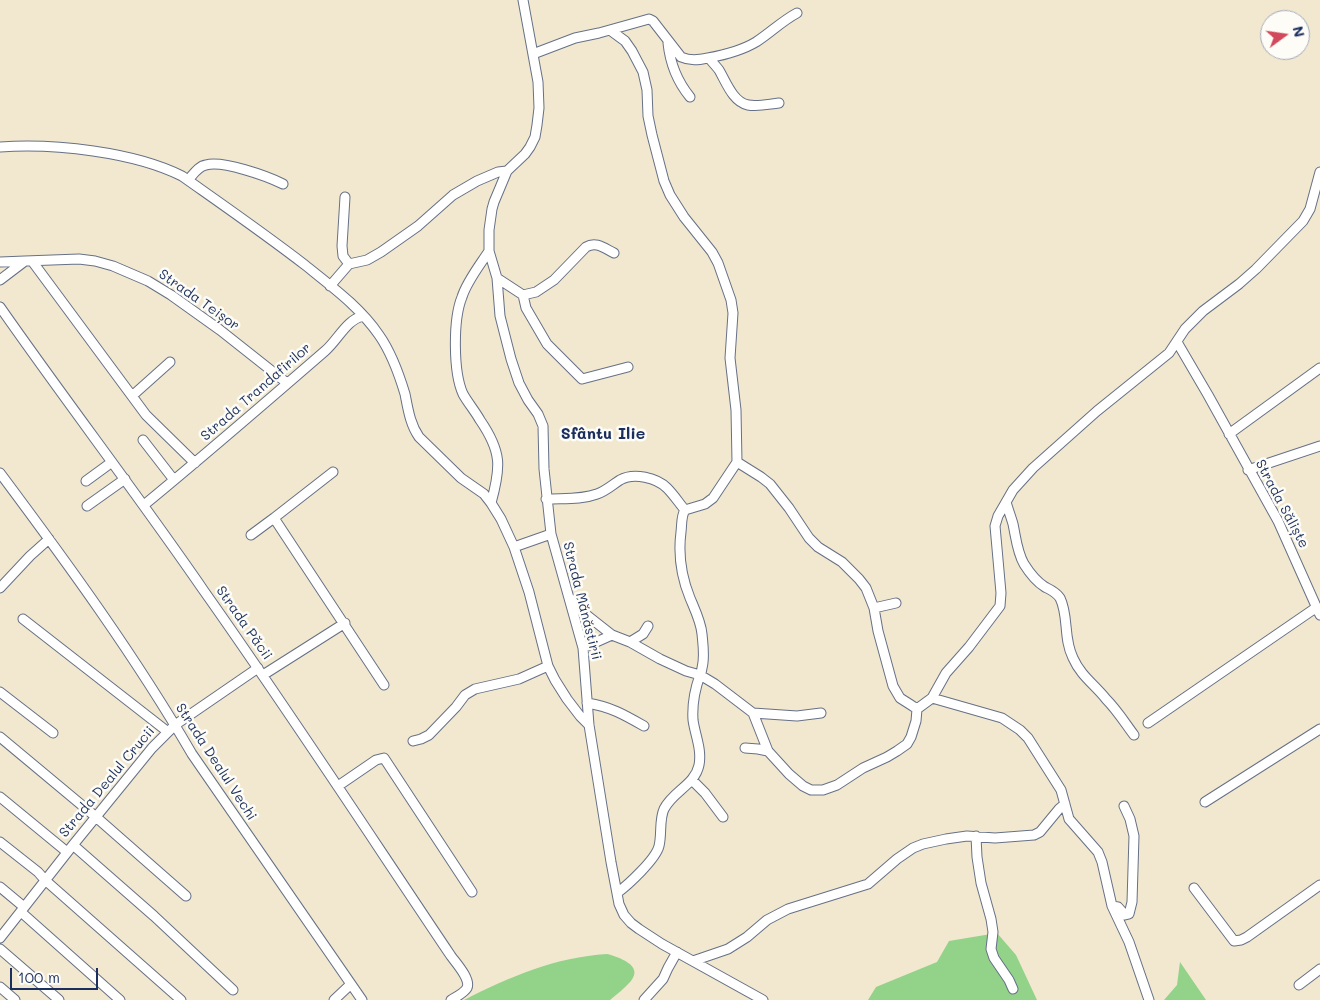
<!DOCTYPE html>
<html>
<head>
<meta charset="utf-8">
<style>
	body { margin:0 }
	#map { position:relative; width:1320px; height:1000px; overflow:hidden; background:#f1e8cf; font-family:Mali,sans-serif }
	canvas { display:block }
	.north { position:absolute; left:1260px; top:10px; width:50px; height:50px; box-sizing:border-box; background:#fdfcf7; border:1px solid #a3aaba; border-radius:50%; rotate:76deg; font-size:14px; font-weight:700; line-height:20px; text-align:center; color:#1b2f5e }
	.north::after { content:''; display:block; margin:auto; width:18px; height:22px; background:#d1495b; clip-path:polygon(50% 0,100% 100%,50% 72%,0 100%) }
	.scale { position:absolute; left:10px; top:968px; width:88px; height:22px; box-sizing:border-box; border:2px solid #1b2f5e; border-top:0; padding-left:6px; font-size:15px; line-height:18px; white-space:nowrap; color:#1b2f5e; -webkit-text-stroke:4px #fdfcf7; paint-order:stroke }
</style>
</head>
<body>
<div id="map">
<canvas width="1320" height="1000"></canvas>
<div class="north">N</div>
<div class="scale">100 m</div>
</div>
<script>
const g = document.querySelector('canvas').getContext('2d');
g.lineJoin = 'round';
function fill(path, color) { g.fillStyle = color; g.fill(path, 'evenodd'); }
function stroke(path, color, width, dash) { g.strokeStyle = color; g.lineWidth = width; g.lineCap = dash ? 'butt' : 'round'; g.setLineDash(dash || []); g.stroke(path); }
function label(font, color, halo, rows, align = 'center') {
  g.font = font + ' Mali,sans-serif'; g.lineWidth = 5; g.setLineDash([]); g.textBaseline = 'middle'; g.strokeStyle = halo; g.fillStyle = color; for (const [text, x, y, turn = 0] of rows) {
    g.save(); g.translate(x, y); g.rotate((+turn || 0) * Math.PI / 180); g.textAlign = isNaN(turn) ? turn : align; if (halo) g.strokeText(text, 0, 0); g.fillText(text, 0, 0); g.restore();
  }
}
fill(new Path2D(`
	M997,933L1016,955L1037,1000H868L876,987L937,962L949,941Z
	M607,954C618,957 644,965 631,981C625,988 617,994 610,1000H464C509,977 556,957 607,954Z
	M1180,962L1206,1000H1164L1177,985Z`), '#93d289');
const minor = new Path2D(`
	M523,0L538,82L539,108L537,125L535,137L530,147L525,154L507,171L494,202L492,209L489,230V251L497,278L500,316L511,359L519,383L528,400L538,414L543,426L544,469L551,534L583,648L589,725L611,862L619,904L624,915L631,923L639,929L662,944L763,1000
	M610,30L625,41L632,51L643,72L647,90L648,116L652,135L664,181L670,195L684,217L712,252L718,263L731,300L733,313L730,358L736,410L737,462L713,498L705,504L685,510
	M668,43C670,63 677,81 690,97
	M533,54L575,38L599,33L649,19L653,21L681,57C690,61 698,60 708,58C724,55 741,51 756,42C770,33 782,21 797,13
	M709,58C712,62 716,66 719,70C726,82 733,102 748,105C758,107 769,104 779,103
	M0,147C54,143 134,152 182,176C223,205 265,234 305,265C331,286 360,307 379,335C391,352 399,374 405,394C408,409 410,424 419,437L461,478L484,494L491,503L501,519L514,547L529,592L548,666L555,680L567,699L580,716L589,725
	M188,180C193,175 198,166 206,165C222,160 267,176 283,184
	M345,197L342,246L343,256L349,264
	M489,251C480,265 467,281 462,297C453,319 453,372 463,394C468,403 475,411 480,420C502,452 501,467 491,503
	M32,261L146,415L195,463
	M0,262L25,261
	M349,264L367,260L381,252L418,226L453,195L477,181L498,172L507,171
	M497,278L523,295L536,292L554,280L586,247C596,241 604,248 614,253
	M0,280L25,261L79,259L95,261L113,266L148,281L171,295L220,330L287,383
	M330,286L349,264
	M523,295L526,308L547,344L582,379L628,367
	M0,307C67,403 138,495 204,591C289,711 369,834 451,956C456,963 471,979 467,988C464,993 456,997 451,1000
	M1177,342L1208,395L1278,521L1320,615
	M132,396L170,362
	M1229,434L1320,368
	M143,440L174,480
	M737,462L761,477L770,484L789,508L809,538L818,547L842,562L859,579L866,588L874,608L878,631L893,686L900,698L911,705L917,709
	M1248,470L1320,446
	M0,473C68,564 135,656 192,754L362,1000
	M86,481L112,462
	M546,499C563,498 581,500 597,494C606,491 612,485 620,480C634,472 657,478 667,488C674,495 679,503 685,510C681,516 682,524 681,532C678,555 681,576 690,598C695,610 701,622 702,634C703,645 705,657 702,668C701,674 702,669 700,675C695,689 692,705 693,720C695,735 702,749 699,765C695,785 673,791 664,809C659,820 662,834 659,846C656,859 628,885 617,893
	M1006,502C1008,509 1011,517 1013,524C1016,538 1017,552 1024,564C1029,572 1037,582 1045,587C1051,590 1056,592 1060,598C1069,616 1063,638 1073,658C1081,676 1094,684 1106,699C1117,710 1125,723 1134,735
	M144,505C205,455 265,403 325,351C338,340 346,320 363,316
	M87,506L125,479
	M274,518L384,685
	M251,535L274,518L333,472
	M514,547L551,534
	M0,588L30,556L49,539
	M571,599L579,609L612,635L630,642L660,659L686,671L700,675L715,684L753,713L768,751L789,774L803,786L811,790H823L837,785L863,768L887,757L897,751L907,744L911,737L916,721L917,709
	M874,608L896,603
	M23,619L168,732
	M630,642L643,634L648,626
	M583,648L612,635
	M263,675L345,623
	M0,692L53,733
	M932,698L946,673L969,647L1000,606L1001,593L995,526L998,516L1013,490L1033,468L1097,411L1169,353L1185,329L1203,311L1239,284L1256,269L1303,221L1310,209L1320,172
	M587,703C611,707 623,714 644,726
	M917,709L932,698L1002,718L1020,730L1028,738L1061,790L1069,819L1098,852L1102,862L1112,906L1129,942L1149,1000
	M753,713L797,716L821,713
	M1148,723L1317,607
	M0,737L96,817L186,896
	M413,741L421,739L429,735L456,707L465,695L475,689L519,679L548,666
	M745,748L758,749L768,751
	M692,780L705,793L723,817
	M338,786L376,760L384,758L472,892
	M0,797L67,852
	M1205,802L1320,729
	M976,836L977,857L981,883L991,919L993,932L991,949L994,958L1009,980L1013,989
	M0,842L38,872L45,880L181,1000
	M73,845L154,916L233,990
	M0,887L24,907
	M1194,888L1234,941L1241,940L1247,937L1320,885
	M1112,906L1118,907L1125,915L1129,914L1132,902L1134,836L1130,819L1124,806
	M21,912L120,1000
	M0,938L73,845L152,748L175,725L258,668
	M0,949L59,1000
	M693,961L728,949L747,937L767,920L788,909L868,884L897,859L913,848L923,844L946,839L967,836L995,838L1034,835L1040,832L1059,809L1065,804
	M1299,985L1320,969
	M0,987L15,1000
	M334,1000L351,984
	M644,1000L663,979L668,968L677,952`);
stroke(minor, '#667086', 11);
stroke(minor, '#fff', 9);
label('14px', '#1b2f5e', '#fdfcf7', [
	["Strada Teișor",199,300,35],
	["Strada Trandafirilor",256,392,-41],
	["Strada Săliște",1282,504,62],
	["Strada Mănăstirii",582,601,76],
	["Strada Păcii",244,623,55],
	["Strada Dealul Vechi",216,762,57],
	["Strada Dealul Crucii",107,782,-50]
]);
label('bold 16px', '#1b2f5e', '#fdfcf7', [
	["Sfântu Ilie",603,434]
]);
</script>
</body>
</html>
